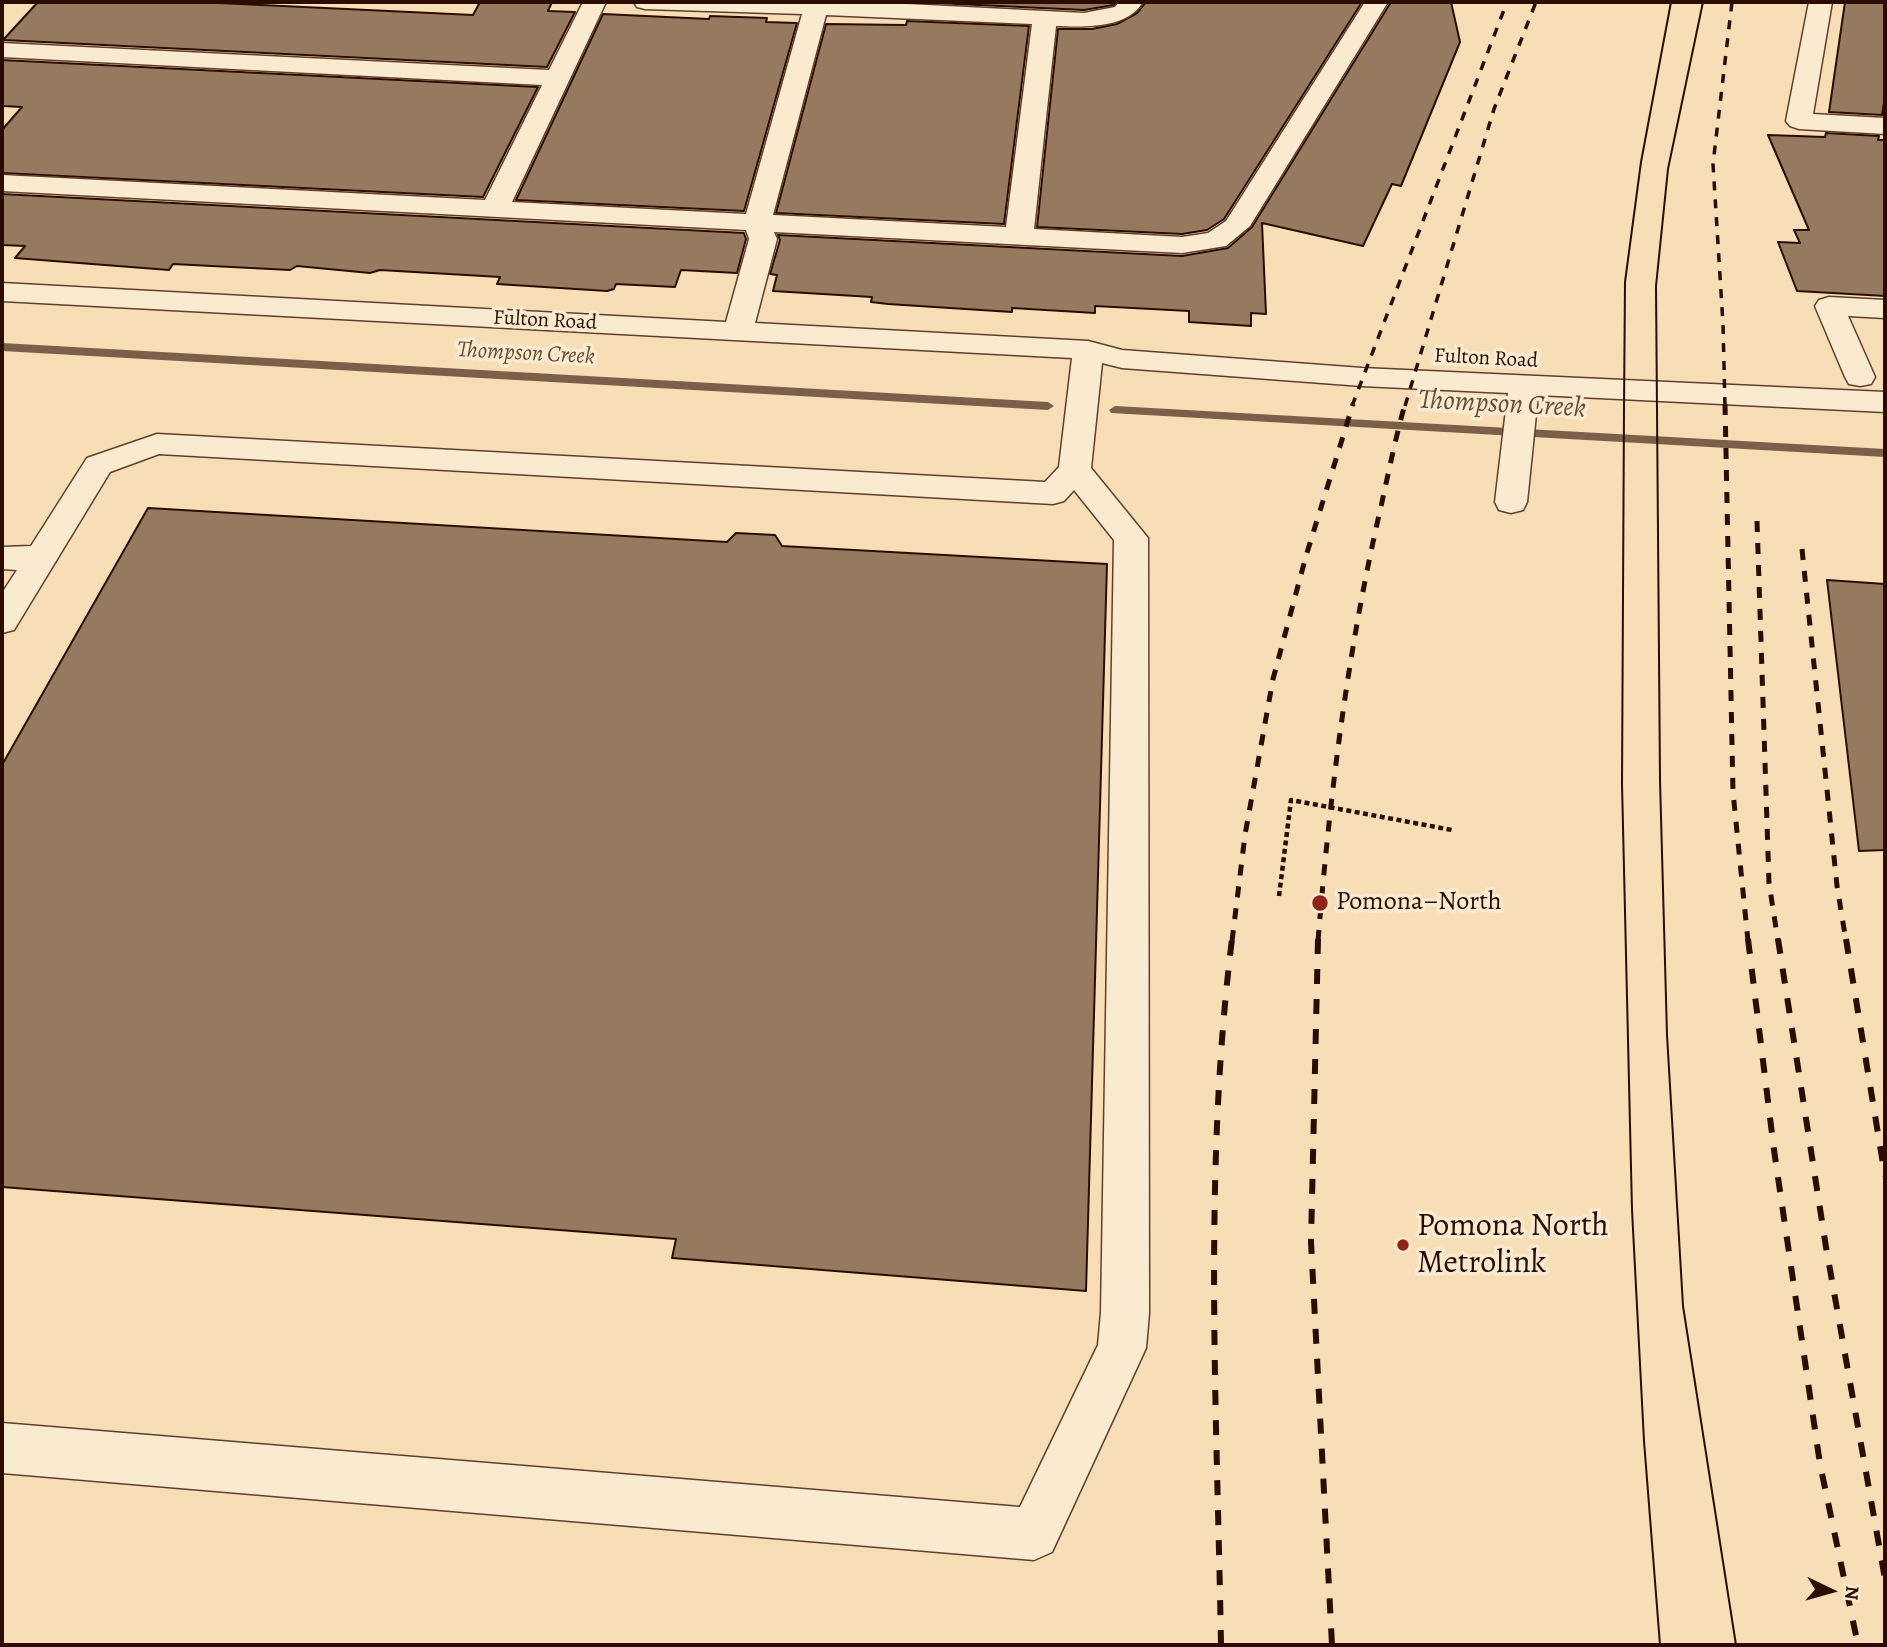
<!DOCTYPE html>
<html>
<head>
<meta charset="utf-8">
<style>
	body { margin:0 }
	#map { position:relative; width:1887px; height:1647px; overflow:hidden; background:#f7deb7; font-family:Alegreya,serif }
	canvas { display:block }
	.frame { position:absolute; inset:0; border:4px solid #2c0c00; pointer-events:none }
	.north { position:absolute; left:1796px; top:1556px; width:70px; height:70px; -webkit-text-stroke:5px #faead0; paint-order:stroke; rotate:95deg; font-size:19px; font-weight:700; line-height:28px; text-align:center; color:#2c0c00 }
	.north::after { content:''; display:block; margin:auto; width:24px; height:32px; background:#2c0c00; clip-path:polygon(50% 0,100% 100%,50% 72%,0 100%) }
</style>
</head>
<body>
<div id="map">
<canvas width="1887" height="1647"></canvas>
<div class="frame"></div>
<div class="north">N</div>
</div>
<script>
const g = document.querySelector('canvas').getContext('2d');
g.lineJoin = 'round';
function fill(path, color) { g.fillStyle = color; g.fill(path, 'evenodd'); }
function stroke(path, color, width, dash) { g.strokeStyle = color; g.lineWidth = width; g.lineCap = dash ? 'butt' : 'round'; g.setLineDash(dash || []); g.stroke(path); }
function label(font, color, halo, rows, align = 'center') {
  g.font = font + ' Alegreya,serif'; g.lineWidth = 7; g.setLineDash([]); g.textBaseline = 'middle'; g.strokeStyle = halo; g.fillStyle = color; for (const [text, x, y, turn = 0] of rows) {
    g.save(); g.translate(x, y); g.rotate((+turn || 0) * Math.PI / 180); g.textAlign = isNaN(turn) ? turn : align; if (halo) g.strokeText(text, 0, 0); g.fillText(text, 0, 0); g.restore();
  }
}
fill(new Path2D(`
	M2,343L1048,402L1054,406L1048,410L2,351Z
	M1115,406L1885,449V457L1111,413L1109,410Z`), '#7c5f49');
const building = new Path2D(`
	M38,2H198L473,15L480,2H552L548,11L575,12L547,67L3,40Z
	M915,2H1116L1114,5L1084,10Z
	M1146,2H1362L1224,219L1207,230L1182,234L1037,227L1058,29H1092L1117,24L1137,13Z
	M1391,2H1451L1460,42L1401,186L1392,184L1363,246L1262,223L1266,314L1251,313V326L1189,322V311L1095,306V313L1012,308V312L888,304L871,302L872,297L773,291L777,275L770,274L780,240L778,235L1182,256L1228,248L1252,227Z
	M1845,2H1885V97L1882,115L1829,112Z
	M603,14L709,19L710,16L767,18L766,22L797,23L744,211L516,200Z
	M907,21L1029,26L1004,224L776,213L826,24L906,25Z
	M2,60L538,87L483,197L2,173V130L22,107L2,106Z
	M1826,133L1879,136L1878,140H1885V296L1797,291L1778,242L1800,243L1794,230H1809L1768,135L1825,137Z
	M2,194L744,233L746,239L737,273L681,270L675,287L616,284L614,289L607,291L497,284L500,277L380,270L370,273L297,266L290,270L173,264L169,270L15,258L25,246L2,245Z
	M148,508L727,542L736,533L775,535L782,546L1107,564L1086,1291L672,1258L676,1239L2,1187V765Z
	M1827,580L1885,584V850L1859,851Z`);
fill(building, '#96795f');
stroke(building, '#2c0c00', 2);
const minor = new Path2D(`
	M583,2H606L512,202L746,214L802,14L645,9L637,7L634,2H868L1084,13L1115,7L1119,2H1143C1127,29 1085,27 1056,26L1034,229L1182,237L1208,233L1226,221L1365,2H1388L1250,226L1226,246L1182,253L774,232L777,239L755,323L1088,341L1122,350L1362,368L1885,392V412L1538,395L1527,502L1523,510L1511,513L1499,510L1495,502L1508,393L1362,386L1122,368L1102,363L1091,468L1148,538L1149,1313L1146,1348L1052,1552L1034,1560L2,1473V1423L1020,1507L1098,1345L1101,1313L1114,540L1074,490L1064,501L1053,504L159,454L110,472L14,630L2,633V593L17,570L2,569V547L31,546L87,458L157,434L1045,482L1059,467L1072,358L2,301V283L726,322L749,239L746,230L2,191V175L485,200L542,85L2,57V43L549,70ZM826,15L1032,24L1006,227L773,215Z
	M1809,2H1832L1813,114L1885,118V134L1799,129L1790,126L1786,121Z
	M1829,297L1885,300V318L1848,316L1875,377L1871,384L1860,386L1849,384L1845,377L1815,306L1819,300Z`);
stroke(minor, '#5f402e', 3);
stroke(new Path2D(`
	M1279,896L1291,800L1452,830`), '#2c0c00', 4.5, [5, 3.5]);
fill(minor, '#faead0');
stroke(new Path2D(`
	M1703,2L1668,169L1656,286L1660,780L1667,1035L1683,1306L1736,1645
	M1660,1645L1644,1441L1632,1210L1622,784L1624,407L1625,282L1641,162L1671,2`), '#2c0c00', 2);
stroke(new Path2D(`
	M1352,406L1507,2
	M1405,406L1494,109L1536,2
	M1725,406L1723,324L1713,164L1732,2`), '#2c0c00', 3.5, [9, 9]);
stroke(new Path2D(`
	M1725,404L1733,792L1748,941
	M1757,521L1769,883L1778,941
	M1802,549L1837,886L1846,941
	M1232,941L1245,835L1273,679L1306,556L1353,404
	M1318,941C1330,793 1348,647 1382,502C1389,470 1396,436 1405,404`), '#2c0c00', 5, [11, 11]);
stroke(new Path2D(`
	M1318,939L1311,1242L1332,1645
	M1748,939L1774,1150L1820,1464L1858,1645
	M1778,939L1826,1247L1885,1579
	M1846,939L1885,1176
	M1221,1645C1217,1410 1203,1172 1232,939`), '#2c0c00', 6, [15, 15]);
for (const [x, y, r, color] of [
	[1320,903,9,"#8f2418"],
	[1403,1245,7,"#8f2418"]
]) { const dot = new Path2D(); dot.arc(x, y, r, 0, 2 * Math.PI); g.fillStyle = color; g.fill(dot); stroke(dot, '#faead0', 2.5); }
label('21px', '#2c0c00', '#faead0', [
	["Fulton Road",545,321,3],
	["Fulton Road",1486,359,3]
]);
label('italic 23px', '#684b36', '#faead0', [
	["Thompson Creek",526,354,3]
]);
label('26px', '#2c0c00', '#faead0', [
	["Pomona–North",1336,903]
], 'left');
label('italic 28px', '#684b36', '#faead0', [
	["Thompson Creek",1502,405,3]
]);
label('32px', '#2c0c00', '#faead0', [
	["Pomona North",1417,1227],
	["Metrolink",1417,1264]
], 'left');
</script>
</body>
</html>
